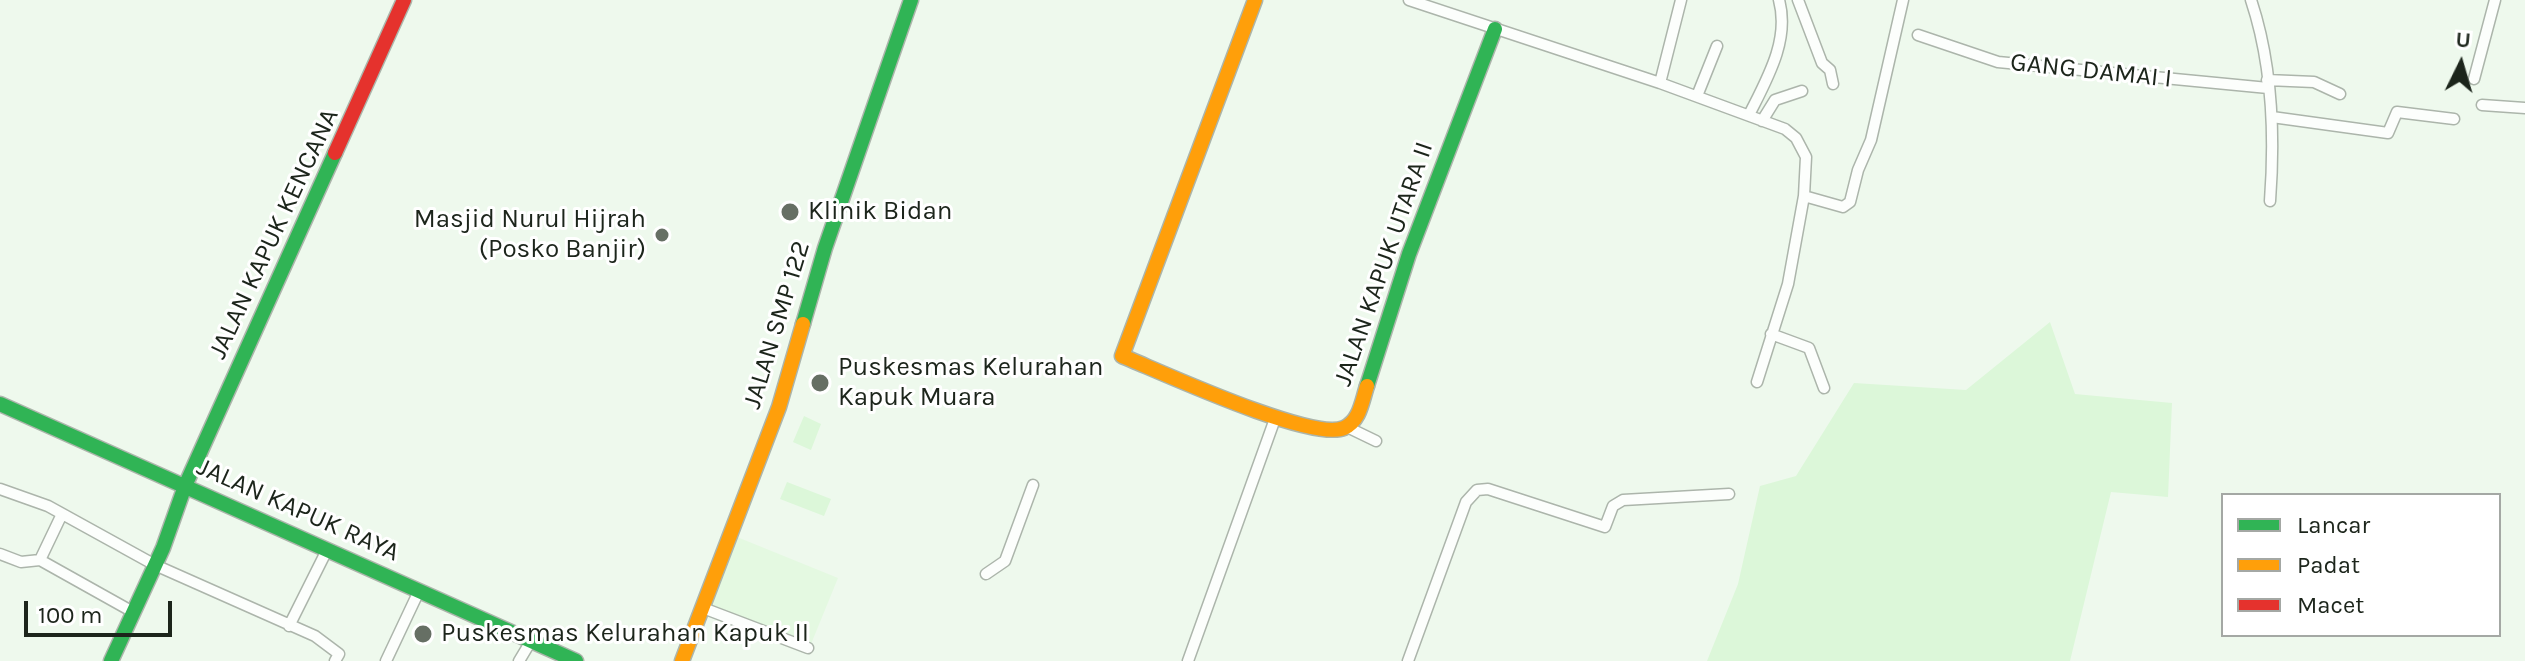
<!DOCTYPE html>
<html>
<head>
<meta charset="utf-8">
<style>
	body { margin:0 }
	#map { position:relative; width:2525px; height:661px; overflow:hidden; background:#eef9ed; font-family:Karla,sans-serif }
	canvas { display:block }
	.legend { position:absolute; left:2221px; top:493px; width:280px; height:144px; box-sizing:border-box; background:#fff; border:2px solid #a4a8a4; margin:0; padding:10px 14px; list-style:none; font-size:24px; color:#1c251b }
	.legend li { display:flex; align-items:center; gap:16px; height:40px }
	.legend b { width:40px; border:2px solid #a4a8a4 }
	.north { position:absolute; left:2421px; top:24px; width:80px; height:80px; -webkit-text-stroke:6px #fff; paint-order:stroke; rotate:5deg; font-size:22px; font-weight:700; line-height:32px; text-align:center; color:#1c251b }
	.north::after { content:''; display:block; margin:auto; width:28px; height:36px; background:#1c251b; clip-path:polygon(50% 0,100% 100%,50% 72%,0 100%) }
	.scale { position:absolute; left:24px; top:601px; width:148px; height:36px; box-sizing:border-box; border:4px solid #1c251b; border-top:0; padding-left:10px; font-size:24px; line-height:28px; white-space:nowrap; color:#1c251b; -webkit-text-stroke:6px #fff; paint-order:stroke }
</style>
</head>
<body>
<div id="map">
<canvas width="2525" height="661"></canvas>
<ul class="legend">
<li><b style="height:10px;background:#30b455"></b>Lancar</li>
<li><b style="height:10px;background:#ff9f0a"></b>Padat</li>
<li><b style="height:10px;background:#e5322d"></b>Macet</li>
</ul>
<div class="north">U</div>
<div class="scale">100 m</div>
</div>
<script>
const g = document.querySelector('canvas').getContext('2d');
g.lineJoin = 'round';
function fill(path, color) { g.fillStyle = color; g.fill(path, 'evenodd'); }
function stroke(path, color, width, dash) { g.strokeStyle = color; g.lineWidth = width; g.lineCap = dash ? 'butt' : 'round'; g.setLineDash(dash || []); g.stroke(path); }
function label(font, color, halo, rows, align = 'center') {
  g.font = font + ' Karla,sans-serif'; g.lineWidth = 6; g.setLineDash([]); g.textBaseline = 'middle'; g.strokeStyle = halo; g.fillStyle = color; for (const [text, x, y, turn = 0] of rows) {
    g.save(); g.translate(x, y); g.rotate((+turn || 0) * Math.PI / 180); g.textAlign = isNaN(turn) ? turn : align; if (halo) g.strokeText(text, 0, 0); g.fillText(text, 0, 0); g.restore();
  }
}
fill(new Path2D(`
	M737,537L838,578L809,649L708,608Z`), '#e4f9e1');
fill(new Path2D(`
	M2050,322L2075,394L2172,403L2168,497L2111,492L2070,661H1707L1738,584L1760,486L1796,476L1854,383L1966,390Z
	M804,416L821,424L811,450L793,442Z
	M787,482L831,499L824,516L780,499Z`), '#dcf7d9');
const street = new Path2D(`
	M1409,0L1660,83L1785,129L1796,138L1806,157L1804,196L1788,284L1757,382
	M1798,0L1822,63L1830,70L1833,84
	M2251,0C2272,63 2275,135 2270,201
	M1918,35L1998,62L2268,88
	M2474,79L2495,0
	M2267,80L2314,82L2340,94
	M1660,83L1681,0
	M1697,96L1717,46
	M2482,105L2525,108
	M1749,115C1767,79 1790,40 1779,0
	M2272,117L2388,133L2397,112L2454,119
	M1762,121L1775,100L1802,91
	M1804,196L1843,207L1850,202L1858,170L1871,140L1903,0
	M1771,334L1809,348L1824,388
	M1347,427L1376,441
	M0,489L48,506L155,565L315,636L339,654L335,661
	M0,554L21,562L40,560L62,514
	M40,560L133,612
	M986,574L1005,561L1033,485
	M703,608L808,648
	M289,626L327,550
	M386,661L419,591
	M519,661L531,641
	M1188,661L1276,416
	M1408,661L1466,502L1477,490L1488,489L1605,527L1613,506L1623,500L1729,494`);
const fast = new Path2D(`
	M803,324L825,248L911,0
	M1367,386L1409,254L1495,29
	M0,404L576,661
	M111,661L163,548L185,486L335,153`);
const slow = new Path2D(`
	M1255,0L1122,356C1159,371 1312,442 1344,428C1360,421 1362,401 1367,386
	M682,661L779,407L803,324`);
const jam = new Path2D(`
	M335,153L404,0`);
stroke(street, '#acb5ab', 13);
stroke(fast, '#acb5ab', 17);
stroke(slow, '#acb5ab', 17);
stroke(jam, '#acb5ab', 17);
stroke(street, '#fcfefc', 10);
stroke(fast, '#30b455', 14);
stroke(slow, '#ff9f0a', 14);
stroke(jam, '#e5322d', 14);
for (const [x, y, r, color] of [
	[790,212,10,"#666f64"],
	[662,235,8,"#666f64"],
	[820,383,10,"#666f64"],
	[423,634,10,"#666f64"]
]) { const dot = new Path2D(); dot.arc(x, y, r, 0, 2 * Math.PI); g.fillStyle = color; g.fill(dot); stroke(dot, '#fff', 3); }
label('26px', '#1c251b', '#fff', [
	["GANG DAMAI I",2091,71,6],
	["JALAN KAPUK KENCANA",274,234,-65],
	["JALAN KAPUK UTARA II",1384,264,-71],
	["JALAN SMP 122",777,325,-73],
	["JALAN KAPUK RAYA",298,510,24]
]);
label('26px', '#1c251b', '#fff', [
	["Klinik Bidan",808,212],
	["Masjid Nurul Hijrah",646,220,"right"],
	["(Posko Banjir)",646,250,"right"],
	["Puskesmas Kelurahan",838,368],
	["Kapuk Muara",838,398],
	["Puskesmas Kelurahan Kapuk II",441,634]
], 'left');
</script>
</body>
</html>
